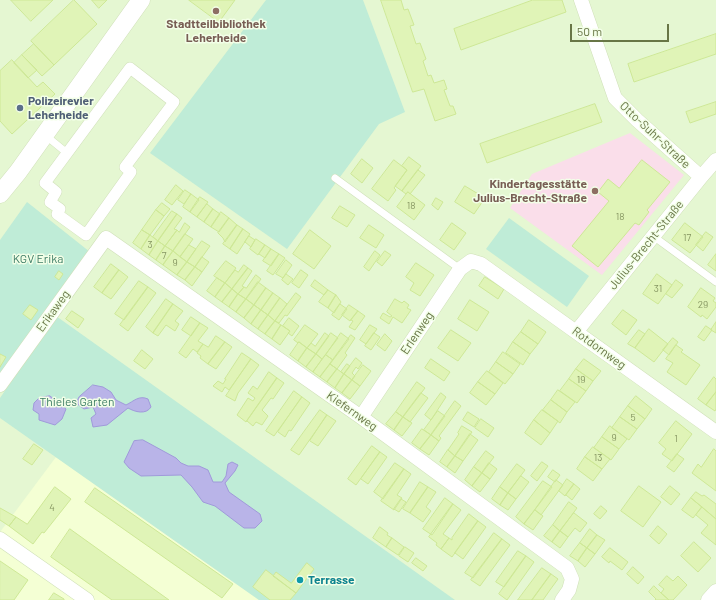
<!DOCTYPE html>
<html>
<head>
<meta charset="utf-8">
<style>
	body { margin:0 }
	#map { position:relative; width:716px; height:600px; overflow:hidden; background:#eefde1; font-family:Barlow,sans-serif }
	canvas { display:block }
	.scale { position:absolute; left:570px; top:24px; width:99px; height:18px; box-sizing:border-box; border:2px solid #687646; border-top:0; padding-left:5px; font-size:12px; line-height:14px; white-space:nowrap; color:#687646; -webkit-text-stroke:3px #f3ffe8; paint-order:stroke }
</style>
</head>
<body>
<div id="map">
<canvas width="716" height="600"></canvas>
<div class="scale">50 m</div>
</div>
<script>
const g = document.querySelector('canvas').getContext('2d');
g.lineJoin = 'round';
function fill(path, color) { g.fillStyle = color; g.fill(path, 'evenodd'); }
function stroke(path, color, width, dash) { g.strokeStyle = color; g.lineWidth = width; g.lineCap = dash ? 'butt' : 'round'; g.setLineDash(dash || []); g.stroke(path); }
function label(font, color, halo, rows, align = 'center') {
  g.font = font + ' Barlow,sans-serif'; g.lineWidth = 3; g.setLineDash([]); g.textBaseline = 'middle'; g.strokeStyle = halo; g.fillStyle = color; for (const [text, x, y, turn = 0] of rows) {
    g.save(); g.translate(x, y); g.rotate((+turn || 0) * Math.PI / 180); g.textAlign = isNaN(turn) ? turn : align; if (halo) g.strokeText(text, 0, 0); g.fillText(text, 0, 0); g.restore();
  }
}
fill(new Path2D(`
	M0,0H716V600H0Z`), '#e5f7d2');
fill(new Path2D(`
	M56,457L259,600H0V532Z`), '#f4ffd4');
fill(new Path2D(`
	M630,133L684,175L602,275L510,208L532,174Z`), '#fadeea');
fill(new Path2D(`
	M266,0H363L405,112L379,124L287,249L150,153Z
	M27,202L90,252L0,379V240Z
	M509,218L589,276L567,307L486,249Z
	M56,316L455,600H259L0,418V398Z`), '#bfecd7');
const water = new Path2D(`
	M93,385L103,387L111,392L116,400L126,405C134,401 139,395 148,399L151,407C146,415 135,412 128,408L107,425L93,427L91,418L96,414L93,407L84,409L76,403L79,397Z
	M50,396L66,409L62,419L55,425L39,420V414L33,410L34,403L39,398Z
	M143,440L176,458L181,463L188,466H199L208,470L213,482H222L226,476L228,464L232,462L238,465L235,471L225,483L229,492L260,514L262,521L255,528H244L215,506L203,502L192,487L181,475L141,476L129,468L124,462L134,441Z`);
fill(water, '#b9b4e8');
stroke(water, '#a09ada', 1);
const building = new Path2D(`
	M11,0H53L31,21Z
	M74,0L97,24L54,65L31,41Z
	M92,0H107L99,8Z
	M189,0H235L219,22Z
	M381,0H401L404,10L408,9L414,25L410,26L416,44L420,43L426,59L423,61L428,76L431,75L434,83L444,80L447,89L444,90L450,106H453L456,114L435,121L424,89L413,92Z
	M533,0H562L566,12L461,50L454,29Z
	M716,34V54L634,82L628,64Z
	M34,44L54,65L42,76L22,55Z
	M22,55L37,70L28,78L14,63Z
	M12,60L37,87L43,82L55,94L12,134L0,121V71Z
	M716,102V114L690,123L686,112Z
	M595,104L602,122L487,163L480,144Z
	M409,157L421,166L402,191L395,186L407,170L402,166Z
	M362,159L373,168L362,183L351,174Z
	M394,160L407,170L394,188L396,190L388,201L372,189Z
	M642,160L670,182L647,210L649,212L639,225L635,223L598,267L572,246L609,201L598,192L608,179L619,188Z
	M418,170L425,175L410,194L408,192L406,194L402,191Z
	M176,185L183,191L172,205L165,200Z
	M465,186L485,198L474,214L455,202Z
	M185,190L191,194L184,204L178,200Z
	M408,192L425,205L414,220L397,207Z
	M191,194L199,200L190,212L183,207Z
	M200,197L208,202L197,217L190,212Z
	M436,198L443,202L438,210L432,205Z
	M162,203L170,209L164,216L156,210Z
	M207,204L213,209L204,222L197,217Z
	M340,206L355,215L347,227L332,218Z
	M213,209L220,214L211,227L204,222Z
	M156,210L164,216L150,235L142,230Z
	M172,211L177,214L158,241L153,237Z
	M221,212L229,218L219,232L211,227Z
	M177,214L182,218L174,229L177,230L165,246L158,241Z
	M229,218L237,225L225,242L223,238L218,233Z
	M185,223L190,227L173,251L165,246L177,230L179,232Z
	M452,223L466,233L454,250L440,240Z
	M685,223L703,237L690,253L672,240Z
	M237,225L243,229L230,249L223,244Z
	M369,225L384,235L376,248L360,238Z
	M243,229L250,234L237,254L230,249Z
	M142,230L150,235L141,249L133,243Z
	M310,230L331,246L314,269L293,254Z
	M706,232L713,237L703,251L696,245Z
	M185,234L193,239L180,257L173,251Z
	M150,235L158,241L149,255L141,249Z
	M249,236L255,240L251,247L245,242Z
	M256,239L265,245L258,255L250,249Z
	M158,241L165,246L156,260L149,255Z
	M202,241L210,246L195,267L187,262Z
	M189,245L196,249L187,262L180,257Z
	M265,245L271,249L265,258L259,254Z
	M165,246L173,251L163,265L156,260Z
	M271,249L279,254L271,266L263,261Z
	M173,251L187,262L177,275L163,265Z
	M375,251L380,255L369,271L364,267Z
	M385,251L391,255L382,266L377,262Z
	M279,254L285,258L273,275L267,271Z
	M716,254V271L708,265Z
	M202,257L209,262L202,272L195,267Z
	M286,260L292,265L283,278L276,274Z
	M226,261L236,268L225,283L214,276Z
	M187,262L195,267L185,280L177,275Z
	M416,263L434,275L420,296L410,290L414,283L406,277Z
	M111,264L119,270L102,293L94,287Z
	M244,265L248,268L232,289L225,283L235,270L238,272Z
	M195,267L202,272L192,286L185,280Z
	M248,268L252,271L242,286L244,287L238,294L232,289Z
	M119,270L128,277L111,299L102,293Z
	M301,270L308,275L299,288L292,283Z
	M59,271L63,274L59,280L55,277Z
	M286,274L293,279L288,285L282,280Z
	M657,274L672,285L658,304L643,294Z
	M256,275L261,279L246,299L238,294L244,287L246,288Z
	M485,277L504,289L498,299L479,286Z
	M217,278L225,283L215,297L207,291Z
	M315,280L328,290L324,295L311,286Z
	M676,280L683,285L672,298L666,294Z
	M139,281L148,287L124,320L115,314Z
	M258,282L266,288L254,305L246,299Z
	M225,283L232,289L222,302L215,297Z
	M148,287L156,293L128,331L120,325Z
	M266,288L273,293L261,310L254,305Z
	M701,288L715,298L713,301L716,303V307L707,319L702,315L701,317L688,307Z
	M232,289L238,294L229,307L222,302Z
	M328,290L336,295L328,308L319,302Z
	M273,293L280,298L268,315L261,310Z
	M296,293L301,297L287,316L285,315L279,323L275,321Z
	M238,294L246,299L236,312L229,307Z
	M336,295L341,302L334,313L328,308Z
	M280,298L287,304L275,321L268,315Z
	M166,299L173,304L153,333L146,327Z
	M246,299L254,305L244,318L236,312Z
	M395,299L402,303L404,301L409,305L407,308L411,310L402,323L393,317L389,324L380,318L383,313L390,317L392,316L387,312Z
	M470,300L489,312L477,331L458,319Z
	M173,304L183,311L175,321L179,324L175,331L166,325L158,336L153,333Z
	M340,304L347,309L339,320L332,315Z
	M30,305L38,310L31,320L23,314Z
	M254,305L261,310L251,324L244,318Z
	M349,305L358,311L350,321L342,315Z
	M261,310L268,315L258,329L251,324Z
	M623,310L637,320L626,335L612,324Z
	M72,311L84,319L78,328L66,319Z
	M358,311L365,316L355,330L349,327L353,321L351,320Z
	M268,315L275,321L265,334L258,329Z
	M191,317L200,323L191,336L182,330Z
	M289,318L299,326L292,336L288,333L290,331L283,326Z
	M529,320L546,332L538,344L521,332Z
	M275,321L281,325L272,339L265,334Z
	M716,322V333L711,330Z
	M200,323L208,328L198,341L203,344L197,352L193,349L186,358L179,353Z
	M281,325L290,331L280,345L272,339Z
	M305,325L318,334L307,348L299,342L298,343L294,340Z
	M370,325L377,329L366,344L360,340Z
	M706,326L712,330L704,341L698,337Z
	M649,329L668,344L654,362L635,348Z
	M451,330L471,343L458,361L438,348Z
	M639,330L645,334L635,348L628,344Z
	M521,332L538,344L530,354L513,342Z
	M325,333L329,336L316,354L307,348L311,343L315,346Z
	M331,333L338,338L322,359L316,354Z
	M341,333L349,339L333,360L326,355Z
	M374,333L380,337L371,350L365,346Z
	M385,334L392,341L385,351L377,345Z
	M351,335L355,338L345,353L347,355L337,369L330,364Z
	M216,336L225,342L208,364L200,358L201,356L197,353L203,344L208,347Z
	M673,338L678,342L669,355L663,350Z
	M225,342L232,347L216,369L208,364Z
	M299,342L307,348L298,361L290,355Z
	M513,342L530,354L523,365L506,353Z
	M676,345L683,350L681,352L700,365L686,385L667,372L673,363L666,359Z
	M307,348L316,354L306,367L298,361Z
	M142,350L153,359L145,369L134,361Z
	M503,352L520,364L513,374L496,362Z
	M242,353L251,359L229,390L225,387L222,392L213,386L218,381L223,384L226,379H225Z
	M0,354L6,357L0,367Z
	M316,354L322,359L313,372L306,367Z
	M326,355L333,360L320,377L313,372Z
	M356,358L362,363L358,369L356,367L352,373L355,376L352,380L344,374Z
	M251,359L259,365L238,393L235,401L226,396Z
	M431,359L450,372L444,381L425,368Z
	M584,359L601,371L593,381L576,369Z
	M496,362L513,374L505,384L489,372Z
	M330,364L337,369L327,382L320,377Z
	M347,364L350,366L344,374L341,372Z
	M363,365L371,371L360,386L352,380Z
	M337,369L344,374L335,388L327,382Z
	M576,369L593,381L586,391L569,379Z
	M487,371L503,383L495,394L478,382Z
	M269,372L277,378L246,422L237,415L248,398L253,401L255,398L248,393L253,386L257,389Z
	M344,374L352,380L342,393L335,388Z
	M714,377L716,379V392L706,405L698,399Z
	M277,378L284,383L273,399L271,398L262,410L268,416L262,425L256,422L253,426L247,421Z
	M569,379L586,391L577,403L560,391Z
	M352,380L360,386L350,399L342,393Z
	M417,382L425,388L403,417L396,412Z
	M478,382L495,394L486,405L470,393Z
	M558,390L575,402L567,412L551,400Z
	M294,391L302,397L274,436L266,431Z
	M716,392V409L715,411L706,405Z
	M421,393L428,398L410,422L403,417Z
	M441,393L446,397L431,420L425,415Z
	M636,396L652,409L645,419L628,406Z
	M302,397L310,403L291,431L289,430L285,437L278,432Z
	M551,400L567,412L560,423L543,410Z
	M455,401L461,406L439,436L441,438L439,441L431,435Z
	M628,406L645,419L637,429L620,417Z
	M320,410L327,415L299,455L291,450Z
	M542,410L558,421L550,433L534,420Z
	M438,411L445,416L431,435L424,430Z
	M396,412L403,417L394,430L386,424Z
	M468,412L479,419L474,427L463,420Z
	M327,415L336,421L318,446L310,441Z
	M403,417L412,423L402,436L394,430Z
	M620,417L637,429L629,440L612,428Z
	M481,419L494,428L488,437L475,428Z
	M534,420L550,433L541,445L525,433Z
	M676,421L692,434L672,461L662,454L666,449L659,443Z
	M462,426L472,432L455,456L448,450L459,434L458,433Z
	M610,426L627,439L619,449L602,437Z
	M422,429L431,435L420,449L412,443Z
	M470,434L478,440L463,461L455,456Z
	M431,435L439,441L429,455L420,449Z
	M602,437L619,449L611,460L594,448Z
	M34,444L43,450L32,465L23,459Z
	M372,446L380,452L356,485L348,479Z
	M593,447L610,459L602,469L585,457Z
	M714,449L716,451V491L692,473L698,464L701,467Z
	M448,450L455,456L447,467L440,462Z
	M486,451L494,457L482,473L474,467Z
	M380,452L387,457L368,484L361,479Z
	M677,454L684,459L674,472L667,467Z
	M455,456L463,461L455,473L447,467Z
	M585,457L602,469L593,481L577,469Z
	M542,462L548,466L537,481L531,476Z
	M395,463L404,469L383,499L374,492Z
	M489,463L497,469L490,479L482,473Z
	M517,464L525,470L508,493L500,487Z
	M474,467L482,473L472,486L465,480Z
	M404,469L411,474L397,495L402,498L394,510L381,501Z
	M553,470L560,475L555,482L548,477Z
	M482,473L490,479L480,492L472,486Z
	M521,476L529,482L516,499L508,493Z
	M567,479L574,484L565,496L559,491Z
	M556,480L563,485L541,515L535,510Z
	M543,481L552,487L524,524L516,517Z
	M420,482L428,487L410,513L403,509Z
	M574,484L580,489L572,500L566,495Z
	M639,486L661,502L643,527L621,511Z
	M670,486L680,494L671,505L661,497Z
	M55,487L71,499L44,533L42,532L33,544L9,526L16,517L27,524Z
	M428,487L436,492L426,507L431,511L423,522L410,513Z
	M500,487L508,493L500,505L492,499Z
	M95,488L233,584L222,598L85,502Z
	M696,492L702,496L704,495L716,504V519L691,498Z
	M508,493L516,499L508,510L500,505Z
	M445,498L453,504L432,535L423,529Z
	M691,498L702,507L693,518L682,510Z
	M401,499L406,502L399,512L394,509Z
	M569,502L577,508L560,531L553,525Z
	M453,504L461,510L443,534L449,538L441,549L436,545L437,543L429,537Z
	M601,506L607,511L600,519L594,514Z
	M702,507L716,519V545L701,533L708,525L696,515Z
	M0,508L16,517L9,526L0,520Z
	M535,510L543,516L533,530L524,524Z
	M574,513L587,523L580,532L575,528L568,537L560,531Z
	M469,514L478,521L452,557L441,549L449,538L452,540V538Z
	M478,521L486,527L463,559L455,553Z
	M553,525L560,531L552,542L544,536Z
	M658,526L667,534L659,544L650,536Z
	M380,527L388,533L387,535L392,538L386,547L373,538Z
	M70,529L169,600H112L51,557Z
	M590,529L597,535L587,548L580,543Z
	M560,531L568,537L560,548L552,542Z
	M494,533L502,539L473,578L465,573Z
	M597,535L605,540L595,554L587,548Z
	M392,538L404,547L398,555L386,547Z
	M502,539L510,545L480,586L471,580Z
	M694,542L711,558L698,572L681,556Z
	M580,543L587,548L578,561L570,556Z
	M405,547L414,553L408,562L399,556Z
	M587,548L595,554L585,567L578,561Z
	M610,548L628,562L622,570L610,561L609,563L602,557Z
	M518,551L526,556L504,587L496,582Z
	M526,556L534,562L507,600L499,594Z
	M416,558L427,566L423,571L412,563Z
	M0,561L28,580L14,600H0Z
	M307,563L314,569L296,593L273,576L276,572L291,583Z
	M633,567L644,577L638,584L627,574Z
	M542,568L551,574L532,600H518Z
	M266,570L296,593L290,600H270L253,587Z
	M551,574L558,579L550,590L543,600H532Z
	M667,576L673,581L678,576L687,585L673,600H669L661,593L664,589L659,585Z
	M654,586L661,593L669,600H655L656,599L649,592Z
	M54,593L64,599V600H49Z`);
fill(building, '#e0f4b7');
stroke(building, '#cee896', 1);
const service = new Path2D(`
	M45,135L67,153
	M335,178L460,269
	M653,236L716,282`);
const pedestrian = new Path2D(`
	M130,68L174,102L125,167L131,172L86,235L57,214L60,209L50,202L56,192L45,183Z`);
const minor = new Path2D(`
	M581,0L615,98L637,120L701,177
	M576,332L701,177L716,160
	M0,385L106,238L361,417L567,568L572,579L569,590L562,600
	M361,417L460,269L471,261L481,264L716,432
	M0,539L87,600
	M708,600L716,591`);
const tertiary = new Path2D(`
	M0,194L18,172L141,0`);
stroke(service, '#d0e0b9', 8);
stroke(pedestrian, '#d0e0b9', 12);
stroke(minor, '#d0e0b9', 15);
stroke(tertiary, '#d0e0b9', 19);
stroke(service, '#fff', 7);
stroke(pedestrian, '#fff', 11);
stroke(minor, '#fff', 14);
stroke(tertiary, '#fff', 18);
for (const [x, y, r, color] of [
	[216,11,4,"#8d6e63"],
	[20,108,4,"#5c6f8a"],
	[595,191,4,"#8d6e63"],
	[300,580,4,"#0f9aa8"]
]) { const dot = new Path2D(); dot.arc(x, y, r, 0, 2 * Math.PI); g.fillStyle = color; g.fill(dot); stroke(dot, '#f3ffe8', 1.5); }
label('10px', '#869662', null, [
	["18",411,206],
	["18",620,217],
	["17",687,238],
	["3",150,245],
	["7",164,256],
	["9",175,263],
	["31",658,289],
	["29",703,305],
	["19",581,380],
	["5",633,418],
	["9",614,438],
	["1",676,439],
	["13",598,458],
	["4",52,508]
]);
label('bold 12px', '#785e54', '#f3ffe8', [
	["Stadtteilbibliothek",216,24],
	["Leherheide",216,38],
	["Kindertagesstätte",587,184,"right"],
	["Julius-Brecht-Straße",587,198,"right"]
]);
label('bold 12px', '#4e5e75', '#f3ffe8', [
	["Polizeirevier",28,101],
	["Leherheide",28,115]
], 'left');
label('12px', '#687646', '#f3ffe8', [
	["Otto-Suhr-Straße",655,135,43],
	["Julius-Brecht-Straße",646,245,-51],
	["Erikaweg",53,311,-54],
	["Erlenweg",417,333,-56],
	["Rotdornweg",599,348,36],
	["Kiefernweg",352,411,35]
]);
label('12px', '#3e7d66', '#f3ffe8', [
	["KGV Erika",38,259],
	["Thieles Garten",77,402]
]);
label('bold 12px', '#0d838f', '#f3ffe8', [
	["Terrasse",308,580]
], 'left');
</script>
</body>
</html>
